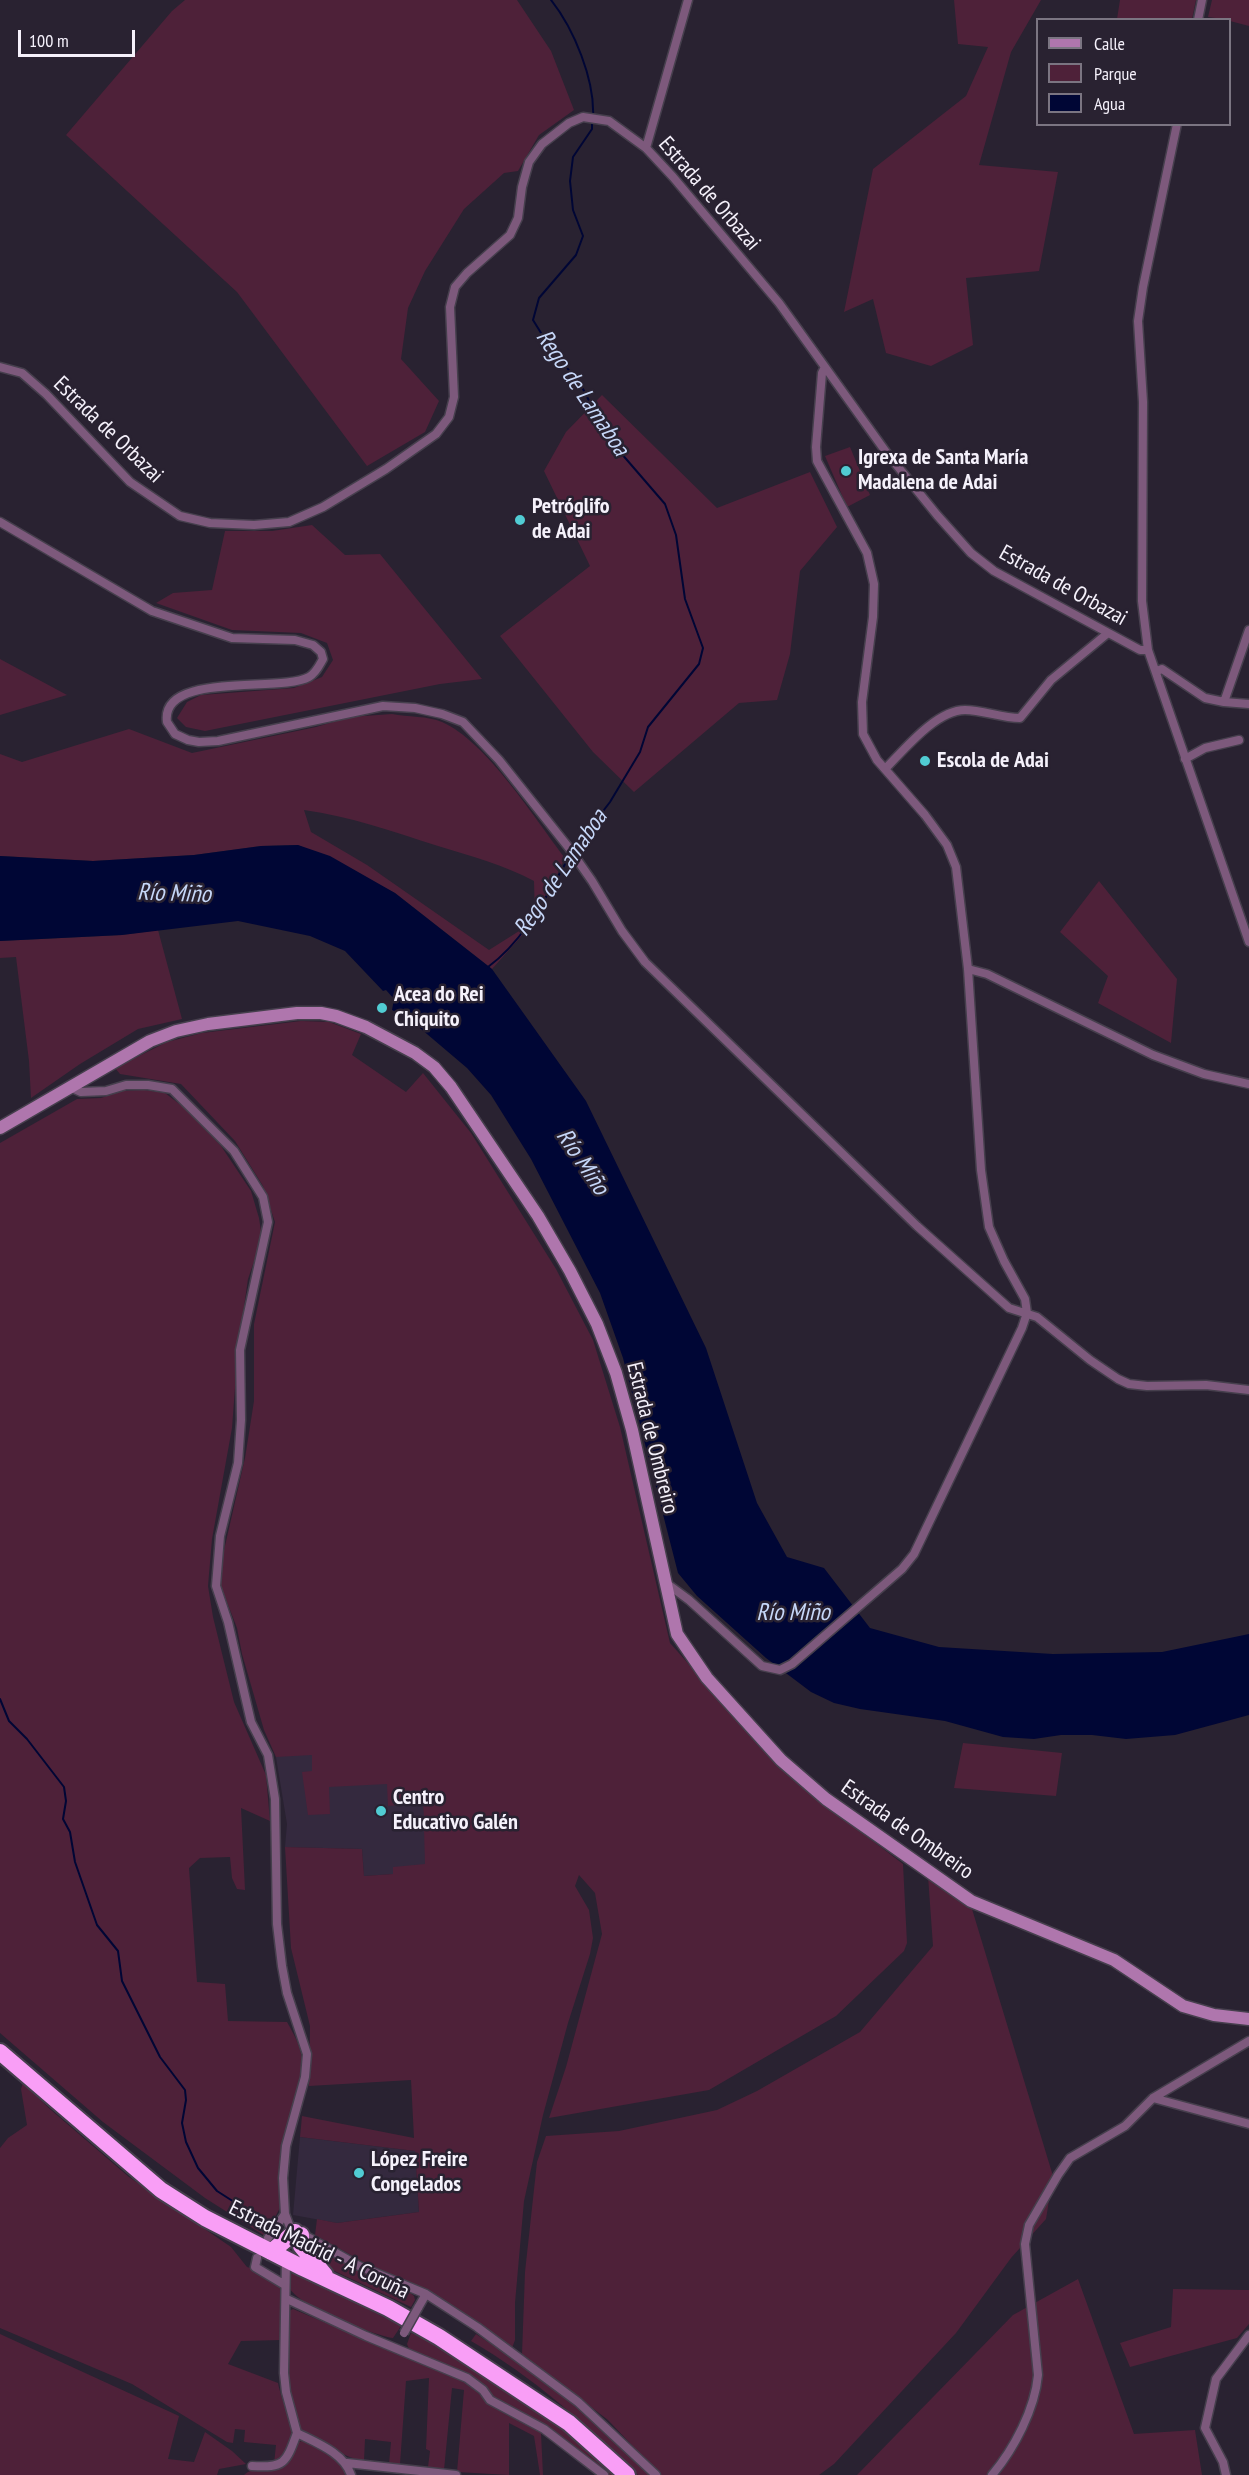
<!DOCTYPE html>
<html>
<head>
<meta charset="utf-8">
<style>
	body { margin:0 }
	#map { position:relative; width:1249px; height:2475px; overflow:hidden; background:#292231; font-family:"PT Sans Narrow",sans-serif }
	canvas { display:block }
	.legend { position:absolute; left:1036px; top:18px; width:195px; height:108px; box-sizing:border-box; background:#292231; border:2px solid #7b7582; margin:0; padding:8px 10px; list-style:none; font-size:18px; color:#f5f1fb }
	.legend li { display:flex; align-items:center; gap:12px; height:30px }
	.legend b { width:30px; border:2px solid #7b7582 }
	.scale { position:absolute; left:18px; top:30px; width:117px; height:27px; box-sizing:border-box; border:3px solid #f5f1fb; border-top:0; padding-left:8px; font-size:18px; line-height:21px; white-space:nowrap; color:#f5f1fb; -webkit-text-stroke:4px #292231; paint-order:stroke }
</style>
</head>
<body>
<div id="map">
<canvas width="1249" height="2475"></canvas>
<ul class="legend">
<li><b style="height:8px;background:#af76ad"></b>Calle</li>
<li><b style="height:16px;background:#4e2139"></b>Parque</li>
<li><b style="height:16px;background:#000635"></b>Agua</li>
</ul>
<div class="scale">100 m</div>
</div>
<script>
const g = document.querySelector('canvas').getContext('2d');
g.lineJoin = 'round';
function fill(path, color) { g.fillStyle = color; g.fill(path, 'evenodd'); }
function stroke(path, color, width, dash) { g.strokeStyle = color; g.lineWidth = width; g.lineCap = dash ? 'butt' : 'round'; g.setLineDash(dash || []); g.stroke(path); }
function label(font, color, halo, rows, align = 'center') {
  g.font = font + ' "PT Sans Narrow",sans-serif'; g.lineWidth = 5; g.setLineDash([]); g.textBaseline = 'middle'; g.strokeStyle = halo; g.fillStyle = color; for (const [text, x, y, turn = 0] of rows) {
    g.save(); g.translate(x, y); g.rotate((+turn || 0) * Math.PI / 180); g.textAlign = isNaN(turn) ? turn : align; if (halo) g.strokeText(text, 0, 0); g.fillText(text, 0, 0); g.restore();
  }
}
fill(new Path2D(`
	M275,1751L435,1752L441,1865L394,1874L364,1876L362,1849L285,1847L287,1824Z
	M300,2137L415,2151L419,2212L337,2223L293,2215Z`), '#34293e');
fill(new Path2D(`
	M185,0H517L551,51L574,110L539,135L518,171L504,173L464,209L425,271L408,308L401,359L439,401L425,432L367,466L237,292L66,135L172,11Z
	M954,0H1041L1011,52L979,165L1058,172L1039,271L966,278L973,345L931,366L886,353L873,299L844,312L873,169L966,96L988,47L958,44Z
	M1120,0H1196L1192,19H1117Z
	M1212,0H1249V26L1230,21V20L1208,17Z
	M602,395L717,508L810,472L837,527L800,571L790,654L777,700L739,703L634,792L593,752L500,636L590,566L544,471L566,432Z
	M850,447L870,495L847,507L825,456Z
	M312,525L345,555L380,554L482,679L440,684L205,731L186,727L177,718L187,702L201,695L294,688L322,677L333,660L327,643L301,633L232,630L156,603L173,593L212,590L225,531H272Z
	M0,659L67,695L0,715Z
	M392,714C408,717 428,716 442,722C486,741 535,819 565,858L535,921L492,969L395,893L298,845L261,846L194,855L93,861L0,856V754L22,762L129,729L192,753L316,727L350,717ZM304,810C349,816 394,832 438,846C471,856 504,865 534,881L535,921L489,950L367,865L311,832Z
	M1099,881L1177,979L1171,1043L1098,1003L1108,976L1060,932Z
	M158,930L182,1019L138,1029L80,1064L31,1098L29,1061L16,957L0,958V941L122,935Z
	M301,1021L329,1022L361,1034L352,1055L406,1092L423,1073L471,1133L556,1269L593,1340L620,1427L670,1643L731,1712L823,1803L903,1864L907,1943L904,1951L836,2016L709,2090L549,2118L566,2067L602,1934L595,1893L579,1875L575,1886L589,1910L593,1938L590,1954L568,2023L543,2115L524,2201L515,2303V2340L512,2348L420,2287L367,2264L315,2235L317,2219L337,2223L419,2212L415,2151L300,2137L302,2116L414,2138L411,2080L309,2086L310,2026L291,1948L285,1847L362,1849L364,1876L393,1874V1867L425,1864L424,1828L409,1829L424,1817L423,1803L388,1806L387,1784L329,1787L330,1814L308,1815L302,1772L312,1771V1755L276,1757L264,1730L242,1654L237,1628L220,1584L222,1559L245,1458L254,1401V1324L275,1222L263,1186L235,1141L181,1084L120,1074L115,1068L167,1042L202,1033Z
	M144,1090L165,1093L182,1106L221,1146L251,1191L259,1218L262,1238L248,1279L238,1348L232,1428L212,1539L208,1586L213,1617L234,1702L266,1775L270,1821L241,1808L245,1890L237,1889L232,1878L230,1857L200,1858L189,1868L197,1982L225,1984L228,2021L287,2022C297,2040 305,2053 301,2074L284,2145L279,2179L281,2206L265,2236L205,2198L103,2122L0,2033V1143L77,1099L101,1098L123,1091Z
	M963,1743L1062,1753L1056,1796L954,1788Z
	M928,1876L972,1909L1053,2176L1046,2219L1011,2258L956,2333L834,2464L819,2475H660L608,2420L522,2354L525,2272L537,2162L546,2136L619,2131L717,2110L757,2091L860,2032L933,1946Z
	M23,2083L51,2110L129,2177L231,2247L247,2267L254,2269L281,2284L282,2340L241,2341L228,2364L278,2383C284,2414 307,2440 274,2464L276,2445L244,2442L245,2430L235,2429L233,2443L227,2442L132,2384L0,2328V2148L8,2138L27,2125L21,2089Z
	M321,2252L405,2289L414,2296L415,2300L411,2307L326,2267L310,2253Z
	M297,2273L401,2326L393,2338C373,2335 297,2306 289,2287C287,2282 289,2279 291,2274Z
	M1078,2279L1134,2434L1195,2430L1202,2475H857L1013,2315Z
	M1173,2289L1249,2290V2324L1237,2338L1130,2367L1120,2343L1171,2327Z
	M293,2309L465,2382L498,2410L541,2433L543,2475H540L534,2436L509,2423V2475L457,2472L464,2390L452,2388L444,2470L428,2467L430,2451L426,2449L429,2378L406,2381L400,2464H389L391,2442L365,2439L364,2461C351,2459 341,2453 330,2447C321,2442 309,2437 302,2430C282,2409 287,2338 289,2311Z
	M411,2333L445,2347L552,2420L615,2475H608L593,2461L526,2414L498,2401L475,2380L409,2349L407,2344Z
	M0,2334L179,2416L168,2459L194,2462L205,2432L232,2451L246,2464L219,2469L217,2475H0Z
	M476,2334L538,2375L588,2415L651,2475H638C588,2426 532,2376 471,2341Z
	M305,2440L343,2463L348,2475H244C255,2464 273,2475 285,2464C290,2459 293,2450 296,2443Z`), '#4e2139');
fill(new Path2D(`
	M298,845L330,856L395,893L492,969L586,1101L706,1348L757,1503L787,1557L824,1568L870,1628L939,1647L1053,1654L1162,1652L1249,1634V1715L1175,1735L1126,1739L1092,1735H1061L1034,1739L1003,1737L945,1721L860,1709L834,1703L811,1692L766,1658L697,1596L678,1573L623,1358L600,1293L531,1159L491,1095L467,1068L414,1023L392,1010L394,999L386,990L383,991L345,951L310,936L238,921L122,935L0,941V856L93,861L194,855L261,846Z`), '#000635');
stroke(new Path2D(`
	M551,0C574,29 595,80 593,117
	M574,849L610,802L640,752L648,727L699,664L703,648L685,599L676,535L665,504L608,438L582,387L546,341L533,320L539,298L576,255L583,236L573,210L570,181L573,157L592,129V122
	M488,967C526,939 547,894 571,854
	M0,1699L9,1721L27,1739L64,1787L66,1801L63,1819L70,1832L75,1862L97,1925L118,1951L122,1981L160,2057L185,2090L186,2100L182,2123L186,2142L198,2168L217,2191L256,2216L262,2225`), '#000635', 2);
const street = new Path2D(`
	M1198,20L1202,0
	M1177,124L1143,287L1138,321L1143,402L1142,601L1148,650L1249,942
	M646,148L688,0
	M0,367L22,373L46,394L130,482L180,516L210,523L254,525L289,522L323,507L386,469L436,434L449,417L454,397L450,307L455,287L467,273L510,235L518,218L522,187L529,162L542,144L569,123L583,117L609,121L646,148L673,177L779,303L886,452L937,515L971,553L994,571L1140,650H1148
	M0,522L152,611L232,638L295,640L313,645L321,652L323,659C319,666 316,673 309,677C280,693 160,671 167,722L175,734L188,740L199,742L218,741L383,706L415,708L442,714L463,722L499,760L569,848L592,881L622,931L645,962L917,1226L1009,1308L1037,1317L1090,1360L1118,1379L1129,1384L1147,1386L1206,1385L1249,1390
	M1157,671L1162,669L1205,698L1224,702L1249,630
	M1224,702L1249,704
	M1185,759L1205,748L1239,740
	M885,769C904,750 936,710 965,710C983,710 1001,718 1020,718L1051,680L1108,633
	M968,969L987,974L1153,1055L1204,1074L1249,1084
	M70,1087L81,1092L106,1091L126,1085H148L172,1089L234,1151L263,1197L268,1222L240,1350L241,1420L238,1463L220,1536L216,1586L228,1622L251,1722L268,1755L275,1799L277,1924L282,1966L287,1993L307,2054L305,2077L286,2146L283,2178L285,2214L290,2227L359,2266L426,2294L477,2327L578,2402L656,2475
	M666,1583L689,1600L762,1666L780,1670L792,1664L902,1569L914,1554L1022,1328L1027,1313L1025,1299L1004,1261L989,1227L981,1170L968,969L956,867L947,845L925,815L877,760L863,734L862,702L873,617L874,584L867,553L817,461L816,447L822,373L825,367
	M1153,2098L1249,2124
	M268,2238L285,2214
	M257,2258L255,2267L285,2285
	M286,2260L284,2373L286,2392L297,2433C317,2443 344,2453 351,2475
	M287,2299L366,2336L467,2378L483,2390L490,2400L544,2429L604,2475
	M418,2308L426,2294
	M347,2463L456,2475
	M252,2466C285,2468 286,2463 297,2433
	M992,2475C1014,2449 1035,2409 1038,2375L1025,2244L1029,2225L1058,2175L1070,2158L1125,2126L1153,2098L1249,2041
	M1226,2475L1223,2462L1205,2428L1216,2379L1249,2335`);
const secondary = new Path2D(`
	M0,1128L150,1041L176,1031L208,1024L297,1013H321L336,1016L366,1027L415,1053L434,1067L451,1087L538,1216L570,1271L597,1324L616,1373L632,1430L677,1634L707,1678L781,1760L826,1799L971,1901L1114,1960L1183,2006L1214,2015L1249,2019`);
const highway = new Path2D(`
	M0,2052L161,2190L205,2218L303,2268L388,2308L439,2337L569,2423L627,2475
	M301,2235V2246L325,2275
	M271,2252L295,2232`);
stroke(street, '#463f4d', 11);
stroke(secondary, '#463f4d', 15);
stroke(highway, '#463f4d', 20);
stroke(street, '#7d597c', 8);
stroke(secondary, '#af76ad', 12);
stroke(highway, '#f99ef6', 16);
const streetBridge = new Path2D(`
	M404,2333L418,2308`);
stroke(streetBridge, '#463f4d', 11, []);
stroke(streetBridge, '#7d597c', 8);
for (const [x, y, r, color] of [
	[846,471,6,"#51ccd3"],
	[520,520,6,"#51ccd3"],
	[925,761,6,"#51ccd3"],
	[382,1008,6,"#51ccd3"],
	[381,1811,6,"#51ccd3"],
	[359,2173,6,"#51ccd3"]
]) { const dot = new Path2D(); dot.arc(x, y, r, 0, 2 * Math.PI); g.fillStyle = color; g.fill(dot); stroke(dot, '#292231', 2); }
label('22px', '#f5f1fb', '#292231', [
	["Estrada de Orbazai",709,194,49],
	["Estrada de Orbazai",108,430,44],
	["Estrada de Orbazai",1063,586,29],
	["Estrada de Ombreiro",652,1438,76],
	["Estrada de Ombreiro",907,1830,35],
	["Estrada Madrid - A Coruña",319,2250,26]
]);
label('bold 22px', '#f5f1fb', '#292231', [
	["Igrexa de Santa María",858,458],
	["Madalena de Adai",858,483],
	["Petróglifo",532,507],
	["de Adai",532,532],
	["Escola de Adai",937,761],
	["Acea do Rei",394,995],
	["Chiquito",394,1020],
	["Centro",393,1798],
	["Educativo Galén",393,1823],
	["López Freire",371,2160],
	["Congelados",371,2185]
], 'left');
label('italic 24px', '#c6d7f8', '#292231', [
	["Rego de Lamaboa",582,393,56],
	["Rego de Lamaboa",561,873,-56],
	["Río Miño",174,894,2],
	["Río Miño",582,1162,56],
	["Río Miño",793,1613]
]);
</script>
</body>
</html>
